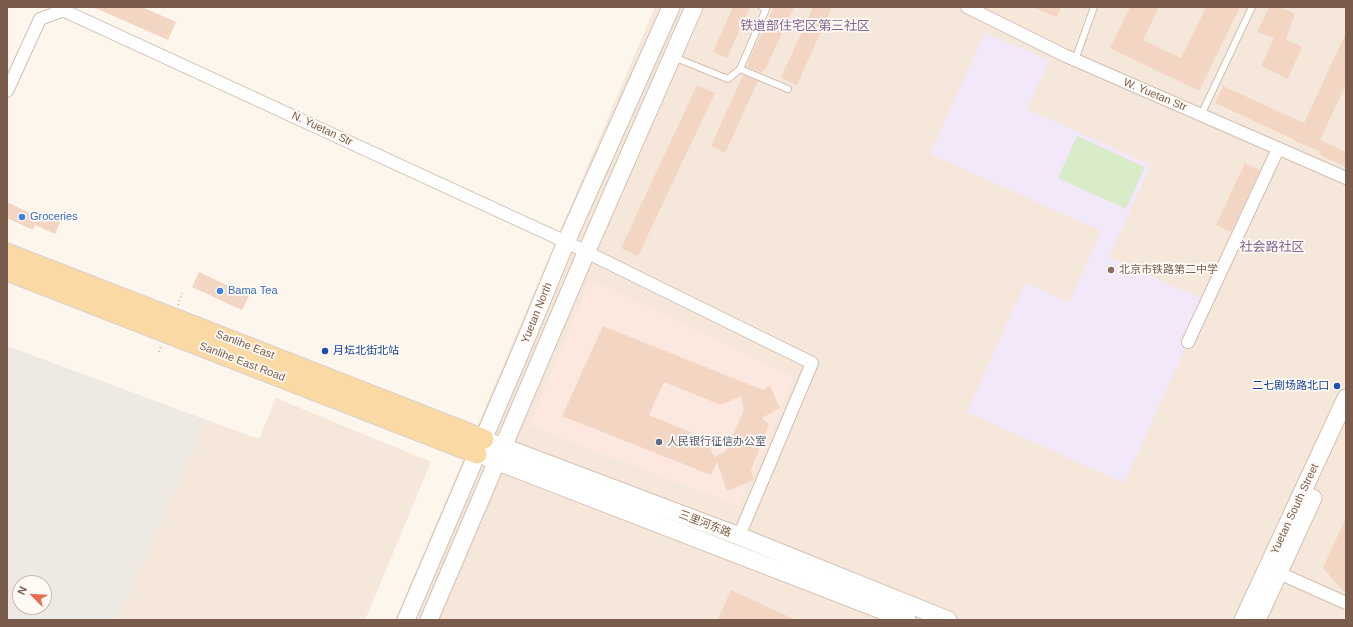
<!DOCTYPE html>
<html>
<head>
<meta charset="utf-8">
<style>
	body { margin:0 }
	#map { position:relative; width:1353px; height:627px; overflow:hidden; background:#fdf6ec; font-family:Helvetica,sans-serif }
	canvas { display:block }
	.frame { position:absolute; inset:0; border:8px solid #7a5c4d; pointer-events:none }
	.north { position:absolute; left:12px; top:575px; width:40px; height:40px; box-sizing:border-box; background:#fffaf3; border:1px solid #cabbb1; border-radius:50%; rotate:294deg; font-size:11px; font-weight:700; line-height:16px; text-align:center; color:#7a5c4d }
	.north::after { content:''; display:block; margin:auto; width:14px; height:18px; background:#e76f51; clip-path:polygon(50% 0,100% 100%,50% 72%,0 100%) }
</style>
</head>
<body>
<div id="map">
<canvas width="1353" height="627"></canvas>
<div class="frame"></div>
<div class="north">N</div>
</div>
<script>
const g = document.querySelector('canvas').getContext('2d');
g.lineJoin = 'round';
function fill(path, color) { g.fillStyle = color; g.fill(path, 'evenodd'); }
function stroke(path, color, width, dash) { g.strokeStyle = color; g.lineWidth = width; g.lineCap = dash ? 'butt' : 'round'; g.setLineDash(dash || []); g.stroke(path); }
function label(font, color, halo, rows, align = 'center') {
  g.font = font + ' Helvetica,"Noto Sans SC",sans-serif'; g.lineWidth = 3.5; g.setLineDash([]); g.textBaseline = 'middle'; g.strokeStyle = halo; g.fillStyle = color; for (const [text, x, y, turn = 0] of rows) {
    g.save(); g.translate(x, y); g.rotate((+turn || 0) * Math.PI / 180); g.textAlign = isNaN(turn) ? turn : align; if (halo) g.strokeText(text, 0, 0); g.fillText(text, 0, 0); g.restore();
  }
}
fill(new Path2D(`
	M655,7H1346V620H395Z
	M276,398L431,462L365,620H118L207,420L259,439Z`), '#f5e8da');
fill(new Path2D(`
	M590,279L794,377L739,506L529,426Z`), '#fde8e0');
fill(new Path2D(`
	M7,346L207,420L118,620H7ZM20,583H44V607H20Z`), '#efe9e4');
fill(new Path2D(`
	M985,32L1049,61L1027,109L1151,165L1109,257L1207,301L1124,483L967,412L1025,283L1069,302L1101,231L930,154Z`), '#f3e8fa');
fill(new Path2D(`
	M1077,136L1145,167L1126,209L1058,178Z`), '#d8ecc9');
fill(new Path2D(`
	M93,7H142L176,22L168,40Z
	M733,7H750L727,58L713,52Z
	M774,7H794L765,70L764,69L762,73L747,67L749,63L748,62Z
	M813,7H832L797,85L781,78Z
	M1033,7H1061L1056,17Z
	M1130,7H1159L1143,40L1181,58L1206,7H1240L1199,91L1110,48Z
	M1269,7H1279L1295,14L1286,39L1302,47L1288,79L1261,66L1274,38L1257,32Z
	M1346,33V84L1320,140L1346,152V167L1320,155L1321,152L1295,141V140L1215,103L1223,86L1304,123Z
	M743,75L758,81L725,153L711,146Z
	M697,85L715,93L638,256L621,248Z
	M1245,163L1260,170L1231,232L1216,225Z
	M7,202L44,220L47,214L61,220L55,234L35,225L33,230L7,218Z
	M199,272L249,296L242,310L192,287Z
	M603,326L763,390L770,386L780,408L762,418L769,425L751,470L754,480L727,491L717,462L711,475L562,416ZM664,382L721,405L741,396L744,410L726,451L714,457L707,439L649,415Z
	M1346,517V594L1323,568Z
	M731,590L796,620H718Z`), '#f3d5c3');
const service = new Path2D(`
	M673,58L681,60L728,79L740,69L788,89
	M1075,60L1094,7
	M740,69L766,9L762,7
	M1201,115L1252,7`);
const minor = new Path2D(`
	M56,7L566,242L812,363L739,536
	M967,7L1066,56L1346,178
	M7,91L40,19L64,10L65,7
	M1188,342L1278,149
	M1279,573L1346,603`);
const secondary = new Path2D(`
	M493,443L739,536L948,620
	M488,458L907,620
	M406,620L524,344L566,242L671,7
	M429,620L586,253L694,7
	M1243,620L1346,398
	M1257,620L1313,498`);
const primary = new Path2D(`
	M7,253C166,315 325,376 484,439
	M7,271L477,454`);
stroke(service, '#d1beb0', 8);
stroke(minor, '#d1beb0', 14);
stroke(secondary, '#d6c0b0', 19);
stroke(primary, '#dad1cd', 21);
stroke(new Path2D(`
	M178,305L182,293
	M159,352L161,346`), '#d9b8a5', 2, [1, 3]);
stroke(service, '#fff', 6);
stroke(minor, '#fff', 12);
stroke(secondary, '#fff', 17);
stroke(primary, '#fbd9a5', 19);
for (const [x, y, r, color] of [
	[22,217,4,"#3f7fe0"],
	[1111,270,4,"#8d6e63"],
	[220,291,4,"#3f7fe0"],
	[325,351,4,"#1a4fb4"],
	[1337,386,4,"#1a4fb4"],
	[659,442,4,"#5c6f8a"]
]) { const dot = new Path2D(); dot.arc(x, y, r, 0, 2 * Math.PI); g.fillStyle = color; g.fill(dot); stroke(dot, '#fffaf3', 1.5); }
label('11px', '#7a5c4d', '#fffaf3', [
	["W. Yuetan Str",1155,95,23],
	["N. Yuetan Str",322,129,25],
	["Yuetan North",537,313,-68],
	["Sanlihe East",245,345,21],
	["Sanlihe East Road",242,362,21],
	["Yuetan South Street",1295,509,-65],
	["三里河东路",705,524,21]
]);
label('11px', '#366cbe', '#fffaf3', [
	["Groceries",30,217],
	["Bama Tea",228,291]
], 'left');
label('11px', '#785e54', '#fffaf3', [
	["北京市铁路第二中学",1119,270]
], 'left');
label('11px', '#164399', '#fffaf3', [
	["月坛北街北站",333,351],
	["二七剧场路北口",1329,386,"right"]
], 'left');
label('11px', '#4e5e75', '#fffaf3', [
	["人民银行征信办公室",667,442]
], 'left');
label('13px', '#846695', '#fffaf3', [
	["铁道部住宅区第三社区",805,26],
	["社会路社区",1272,247]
]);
</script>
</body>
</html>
